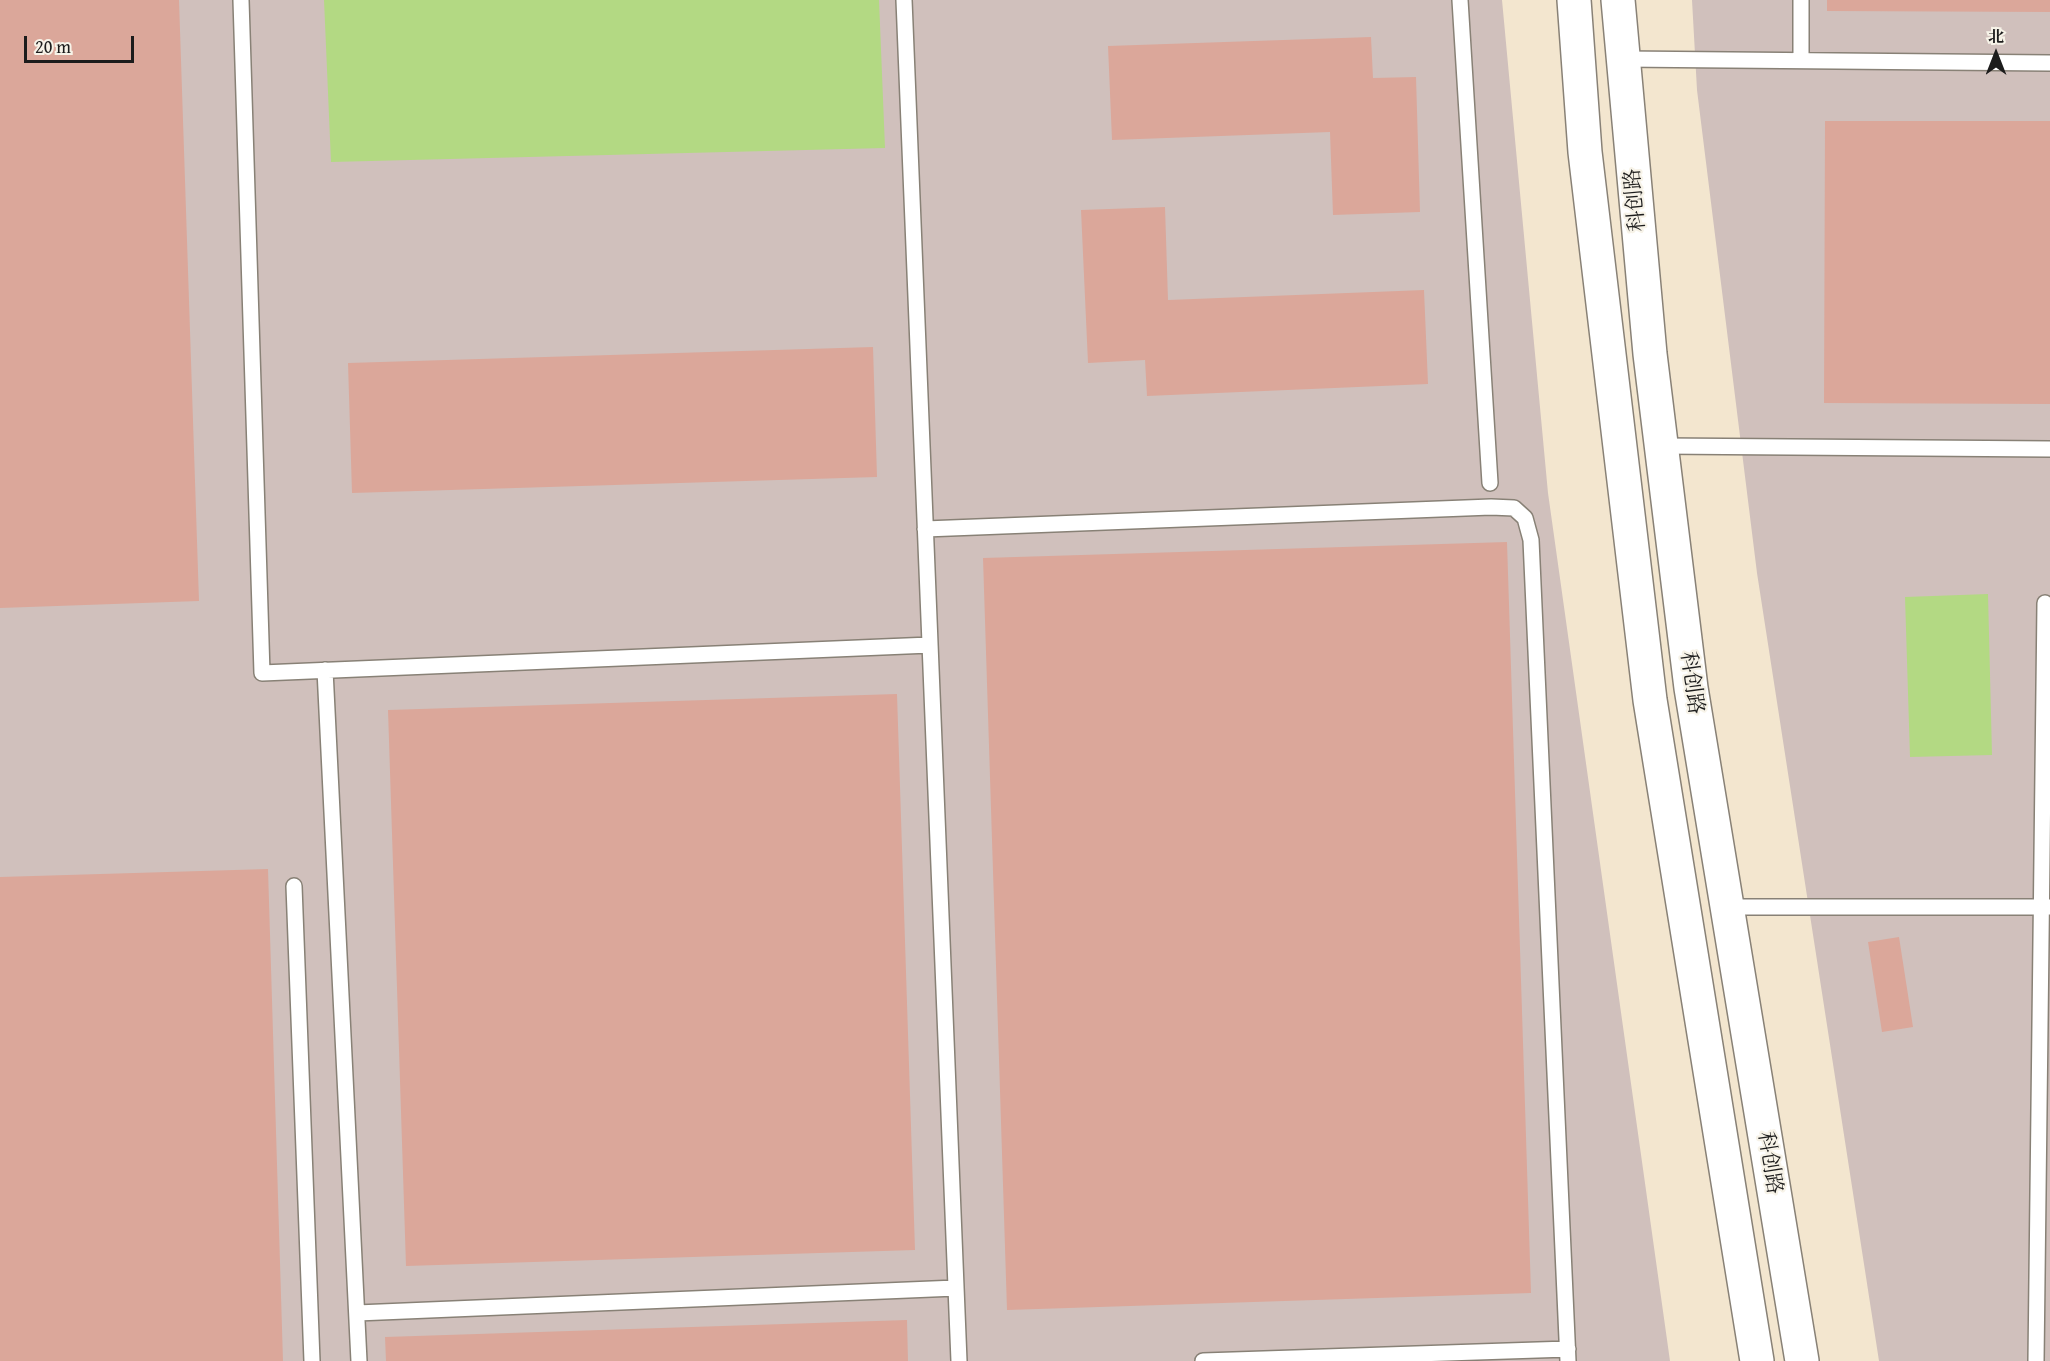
<!DOCTYPE html>
<html>
<head>
<meta charset="utf-8">
<style>
	body { margin:0 }
	#map { position:relative; width:2050px; height:1361px; overflow:hidden; background:#f3e6cf; font-family:"Gentium Book Plus","Noto Serif SC",serif }
	canvas { display:block }
	.north { position:absolute; left:1966px; top:24px; width:60px; height:60px; -webkit-text-stroke:4px #f7f3e8; paint-order:stroke; rotate:0deg; font-size:16px; font-weight:700; line-height:24px; text-align:center; color:#1c1c1c }
	.north::after { content:''; display:block; margin:auto; width:21px; height:27px; background:#1c1c1c; clip-path:polygon(50% 0,100% 100%,50% 72%,0 100%) }
	.scale { position:absolute; left:24px; top:36px; width:110px; height:27px; box-sizing:border-box; border:3px solid #1c1c1c; border-top:0; padding-left:8px; font-size:18px; line-height:21px; white-space:nowrap; color:#1c1c1c; -webkit-text-stroke:4px #f7f3e8; paint-order:stroke }
</style>
</head>
<body>
<div id="map">
<canvas width="2050" height="1361"></canvas>
<div class="north">北</div>
<div class="scale">20 m</div>
</div>
<script>
const g = document.querySelector('canvas').getContext('2d');
g.lineJoin = 'round';
function fill(path, color) { g.fillStyle = color; g.fill(path, 'evenodd'); }
function stroke(path, color, width, dash) { g.strokeStyle = color; g.lineWidth = width; g.lineCap = dash ? 'butt' : 'round'; g.setLineDash(dash || []); g.stroke(path); }
function label(font, color, halo, rows, align = 'center') {
  g.font = font + ' "Gentium Book Plus","Noto Serif SC",serif'; g.lineWidth = 4.5; g.setLineDash([]); g.textBaseline = 'middle'; g.strokeStyle = halo; g.fillStyle = color; for (const [text, x, y, turn = 0] of rows) {
    g.save(); g.translate(x, y); g.rotate((+turn || 0) * Math.PI / 180); g.textAlign = isNaN(turn) ? turn : align; if (halo) g.strokeText(text, 0, 0); g.fillText(text, 0, 0); g.restore();
  }
}
fill(new Path2D(`
	M0,0H1502L1548,493L1670,1361H0Z
	M1692,0H2050V1361H1879L1757,573L1697,90Z`), '#d0c0bc');
fill(new Path2D(`
	M324,0H879L885,148L331,162Z
	M1988,594L1992,755L1910,757L1905,597Z`), '#b3d983');
fill(new Path2D(`
	M0,0H179L199,601L0,608Z
	M1827,0H2050V12L1827,11Z
	M1371,37L1373,78L1416,77L1420,212L1333,215L1330,132L1112,140L1108,46Z
	M1825,121H2050V404L1824,403Z
	M1165,207L1168,300L1424,290L1428,384L1147,396L1145,360L1088,363L1081,210Z
	M873,347L877,477L352,493L348,363Z
	M1507,542L1531,1293L1007,1310L983,558Z
	M897,694L915,1250L406,1266L388,710Z
	M268,869L283,1361H0V877Z
	M1899,937L1913,1027L1882,1032L1868,942Z
	M907,1320L908,1361H386L385,1337Z`), '#dba79a');
const lane = new Path2D(`
	M241,0L262,673L930,645
	M904,0L959,1361
	M1460,0L1490,483
	M1801,0V60
	M1623,59L2050,63
	M1661,446L2050,449
	M925,529L1491,507L1514,508L1525,518L1531,540L1568,1361
	M325,670L359,1361
	M294,886L312,1361
	M1727,907H2050
	M357,1313L956,1288
	M1203,1361L1568,1349
	M2036,1361L2045,603`);
const secondary = new Path2D(`
	M1574,0L1585,152L1650,700L1757,1361
	M1618,0L1650,354L1691,688L1802,1361`);
stroke(lane, '#888176', 18);
stroke(secondary, '#888176', 36);
stroke(lane, '#fff', 15);
stroke(secondary, '#fff', 33);
label('21px', '#1c1c1c', '#f7f3e8', [
	["科创路",1636,200,-95],
	["科创路",1691,683,82],
	["科创路",1769,1163,81]
]);
</script>
</body>
</html>
